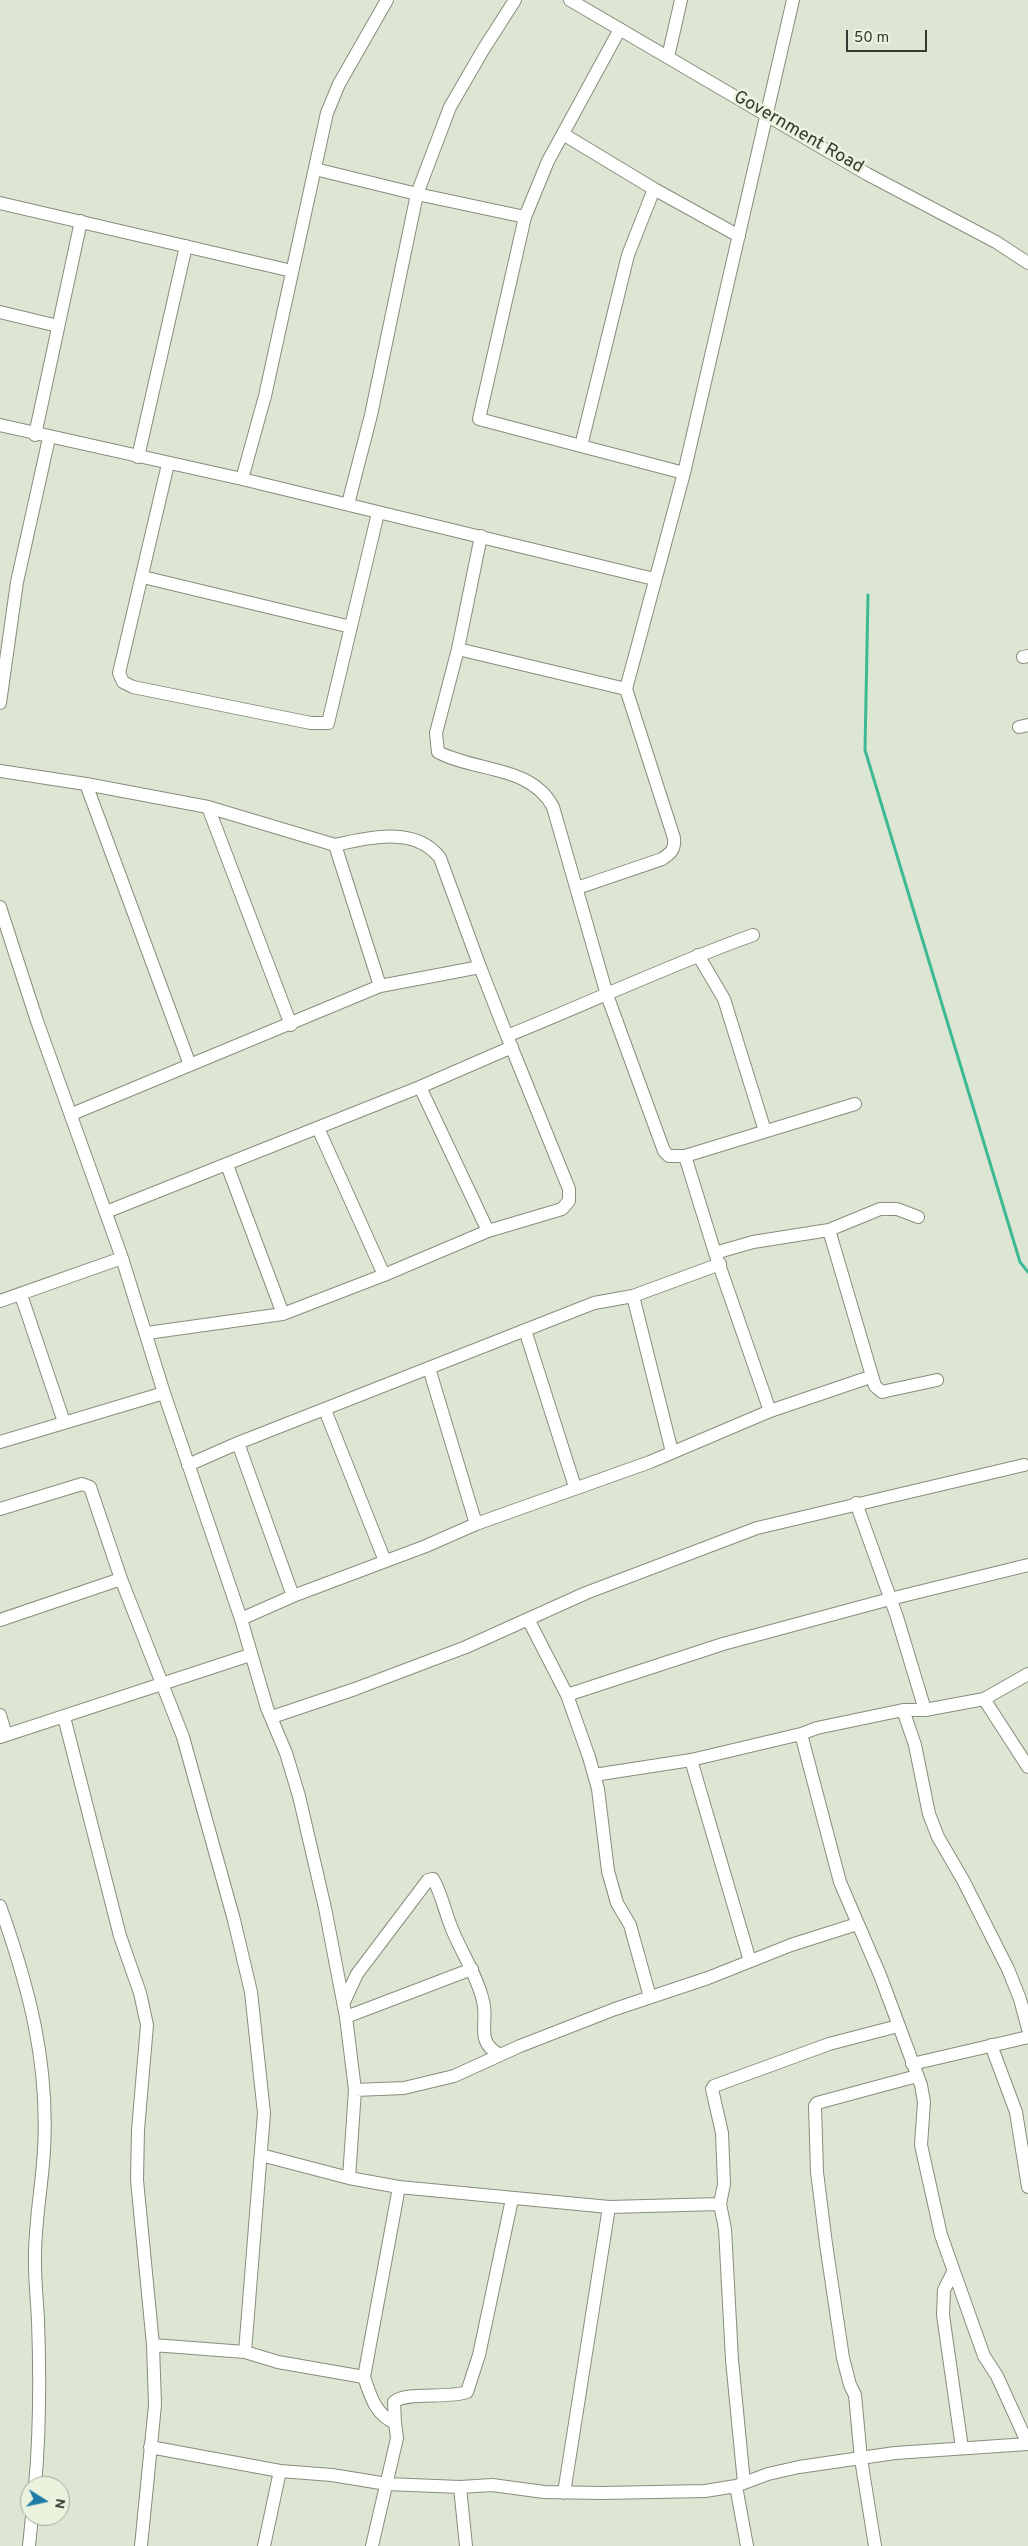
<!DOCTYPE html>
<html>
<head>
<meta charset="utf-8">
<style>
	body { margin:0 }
	#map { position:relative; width:1028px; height:2546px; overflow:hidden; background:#dde6d2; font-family:Overpass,sans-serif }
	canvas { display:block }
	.north { position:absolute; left:20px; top:2476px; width:50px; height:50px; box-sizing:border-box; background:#ebf3df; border:1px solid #a2a899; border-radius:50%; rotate:100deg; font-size:14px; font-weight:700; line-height:20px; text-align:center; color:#353830 }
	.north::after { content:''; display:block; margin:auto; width:18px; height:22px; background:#1e7ca9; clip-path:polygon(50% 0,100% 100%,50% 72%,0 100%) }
	.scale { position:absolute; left:846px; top:30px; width:81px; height:22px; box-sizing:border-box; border:2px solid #353830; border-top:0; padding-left:6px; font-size:15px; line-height:18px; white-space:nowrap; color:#353830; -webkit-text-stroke:4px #ebf3df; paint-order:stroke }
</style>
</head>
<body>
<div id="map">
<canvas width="1028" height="2546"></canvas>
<div class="north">N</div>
<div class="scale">50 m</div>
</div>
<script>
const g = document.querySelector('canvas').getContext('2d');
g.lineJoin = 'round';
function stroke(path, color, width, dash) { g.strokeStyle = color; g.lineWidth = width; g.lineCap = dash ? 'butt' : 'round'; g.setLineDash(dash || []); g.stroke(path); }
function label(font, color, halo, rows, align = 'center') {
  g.font = font + ' Overpass,sans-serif'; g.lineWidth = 5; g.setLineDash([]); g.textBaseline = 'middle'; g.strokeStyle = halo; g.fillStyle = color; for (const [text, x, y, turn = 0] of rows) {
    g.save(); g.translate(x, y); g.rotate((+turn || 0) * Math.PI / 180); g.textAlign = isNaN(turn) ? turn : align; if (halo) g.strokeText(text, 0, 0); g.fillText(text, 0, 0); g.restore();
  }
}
stroke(new Path2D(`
	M868,595L865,750L1020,1262L1028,1272`), '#3db995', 3);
const minor = new Path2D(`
	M570,0L867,174L996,242L1028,263
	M668,57L681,0
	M563,134L654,189L739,236
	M315,169L417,194L525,217
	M654,189L628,255L581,446L684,473
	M0,203L292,271
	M0,312L58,326
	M0,425L242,479L654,579
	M35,435L81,221
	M581,446L479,419L525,217L548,161L620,29
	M138,457L186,246
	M168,464L119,673L123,682L133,687L311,723H328L378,513
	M242,479L265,396L327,113L339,84L387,0
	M348,504L371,415L417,194L450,107L483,50L515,0
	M481,536L458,649L436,733L438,752C475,772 531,765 553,807L607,995L664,1151L669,1156H685L855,1104
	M143,577L351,627
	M458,649L626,689
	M1023,657L1028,656
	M0,703L17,582L49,438
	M1019,727L1028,725
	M0,771L86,784L208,807L335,845L380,986
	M86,784L190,1065
	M208,807L291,1025
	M335,845C369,837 416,826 440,858L480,967
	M577,888L662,859C671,853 675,850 674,838L626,689L684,473L793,0
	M0,907L37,1021L122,1258L164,1393L241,1619L267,1708L286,1753L299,1796L325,1908L346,2017L355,2090L349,2178
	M698,955L724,999L765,1131
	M420,1087L488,1231
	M72,1114L380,986L480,967L507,1036
	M318,1128L384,1275
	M685,1156L715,1253L770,1411
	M227,1165L283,1314
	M106,1212L420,1087L512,1047
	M829,1230L880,1209H897L918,1217
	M715,1253L753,1242L829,1230L875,1386L882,1392L886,1391L937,1380
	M21,1295L64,1422
	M633,1296L672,1452
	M0,1301L122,1258
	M525,1330L575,1487
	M147,1333L283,1314L384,1275L488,1231L562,1209L569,1201V1189L507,1036C589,1003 669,965 753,935
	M429,1368L476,1524
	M325,1410L385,1561
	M0,1442L164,1393
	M238,1443L293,1596
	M188,1465L238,1443L594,1303L633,1296L720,1264
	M856,1503L897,1617L925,1710
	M0,1509L82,1484L90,1487L121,1579L183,1737L234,1920L251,1992L264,2113L245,2352
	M241,1619L293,1596L426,1546L476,1524L650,1462L770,1411L870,1377
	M528,1619L567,1695L589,1757L598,1789L608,1871L617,1903L630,1925L650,1997
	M0,1620L121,1579
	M567,1695L723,1644L890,1599L1028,1565
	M984,1699L1028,1767
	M903,1710L915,1745L929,1814L938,1837L963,1880L1008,1969L1020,1999L1028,2029
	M0,1715L6,1735
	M64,1717L120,1936L140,1993L147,2025L138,2130L137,2180L153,2345L155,2405L141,2546
	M272,1717L355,1689L466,1647L586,1593L757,1528L1024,1465
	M801,1734L840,1882L880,1975L921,2085L924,2102L921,2145L941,2235L984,2356L997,2376L1028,2444
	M0,1737L250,1655
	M691,1760L750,1961
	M594,1775L691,1760L801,1734L817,1728L903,1710H925L984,1699L1028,1674
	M0,1906C29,1987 49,2063 44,2150C42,2187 34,2226 35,2263C35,2282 37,2301 38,2320C40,2375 40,2431 35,2486
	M344,2002L357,1974L428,1880L433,1879C442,1894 445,1913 452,1929C462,1954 477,1975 483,2001C489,2023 474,2041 500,2055
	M346,2017L472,1969
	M991,2045L1016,2112L1028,2187
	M912,2064L1028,2037
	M355,2090L404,2088L454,2076L520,2046L615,2009L708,1978L791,1945L857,1924
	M261,2155L349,2178L399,2187L609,2207L720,2204
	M953,2272L944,2290L943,2315L962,2448
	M153,2345L245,2352L278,2362L364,2377
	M395,2423L394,2402C406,2391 447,2399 467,2392L479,2355L512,2199
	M150,2447L280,2471L332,2475L387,2484L460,2487L492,2485L544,2492L602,2493L705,2491L736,2486L768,2474L799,2467L895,2453L1028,2444
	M744,2483L732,2360L725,2229L720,2204L724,2184L722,2133L712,2089L714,2086L829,2044L898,2026
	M736,2486L747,2546
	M460,2487L466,2546
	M564,2493L609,2207
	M29,2546L32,2516
	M264,2546L280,2471
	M372,2546L397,2438L395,2423C375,2414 371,2397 364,2377L399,2187
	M875,2546L861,2459L855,2395L850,2385L843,2358L826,2244L817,2172L815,2106L817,2103L917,2076`);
stroke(minor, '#878e7c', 14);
stroke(minor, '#fff', 12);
label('18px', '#353830', '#ebf3df', [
	["Government Road",798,133,30]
]);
</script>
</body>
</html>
